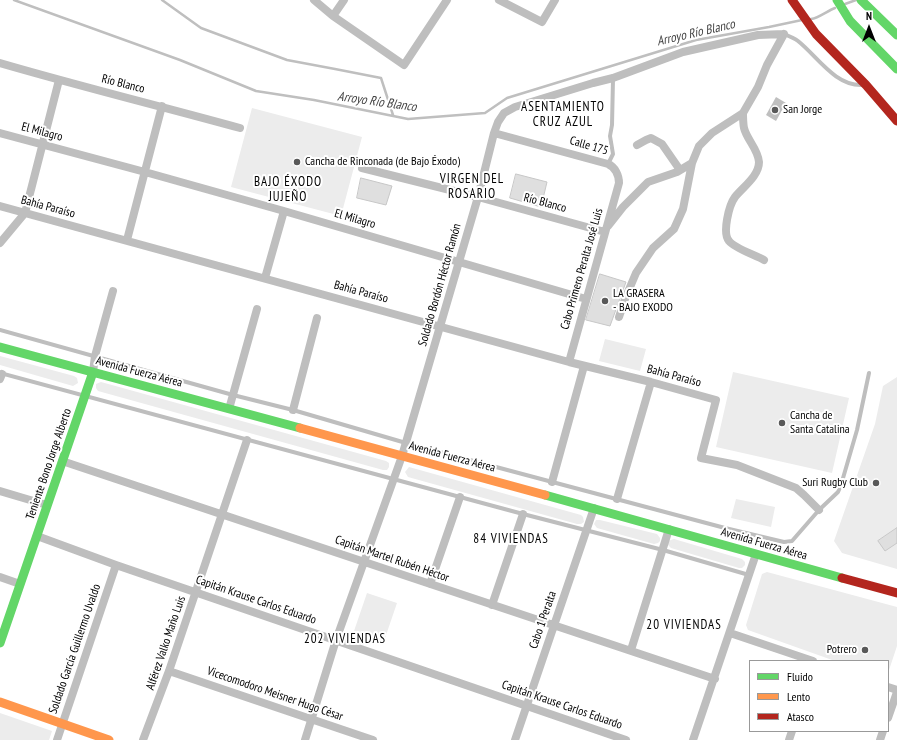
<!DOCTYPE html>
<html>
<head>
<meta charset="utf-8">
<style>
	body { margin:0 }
	#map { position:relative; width:897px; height:740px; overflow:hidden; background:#fff; font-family:"PT Sans Narrow",sans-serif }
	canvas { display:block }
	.legend { position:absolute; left:749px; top:660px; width:140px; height:72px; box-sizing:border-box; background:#fff; border:1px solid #999; margin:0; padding:5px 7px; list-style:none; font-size:12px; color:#000 }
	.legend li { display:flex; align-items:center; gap:8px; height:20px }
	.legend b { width:20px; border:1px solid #999 }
	.north { position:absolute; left:849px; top:8px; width:40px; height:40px; -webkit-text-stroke:3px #fff; paint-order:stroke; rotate:0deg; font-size:11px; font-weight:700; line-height:16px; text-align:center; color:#000 }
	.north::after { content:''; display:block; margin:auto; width:14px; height:18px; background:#000; clip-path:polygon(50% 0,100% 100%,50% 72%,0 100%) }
</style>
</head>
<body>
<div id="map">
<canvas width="897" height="740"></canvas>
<ul class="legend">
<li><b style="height:5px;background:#63d668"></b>Fluido</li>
<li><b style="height:5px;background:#ff974d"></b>Lento</li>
<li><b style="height:5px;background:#b3261e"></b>Atasco</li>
</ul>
<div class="north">N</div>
</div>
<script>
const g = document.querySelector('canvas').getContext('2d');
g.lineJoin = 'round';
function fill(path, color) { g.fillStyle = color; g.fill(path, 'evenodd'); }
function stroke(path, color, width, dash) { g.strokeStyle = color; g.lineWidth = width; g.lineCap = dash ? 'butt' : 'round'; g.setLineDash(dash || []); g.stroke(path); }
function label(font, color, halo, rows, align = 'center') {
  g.font = font + ' "PT Sans Narrow",sans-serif'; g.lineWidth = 4; g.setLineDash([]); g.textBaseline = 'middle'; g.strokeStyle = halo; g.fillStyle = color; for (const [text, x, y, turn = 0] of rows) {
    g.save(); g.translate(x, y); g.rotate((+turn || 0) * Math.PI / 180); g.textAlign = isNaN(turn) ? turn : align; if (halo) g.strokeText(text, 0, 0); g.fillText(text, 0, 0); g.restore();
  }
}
fill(new Path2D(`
	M252,108L362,137L341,216L231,187Z
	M605,339L646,349L640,371L599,361Z
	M0,356L74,376L77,378L78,383L73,386L0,365Z
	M733,372L849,398L832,473L716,447Z
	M897,377V569L842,553L834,541L875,424L883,386Z
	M101,382L386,461L389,463V467L387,470H383L98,391L96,388V384Z
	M409,467L581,515L583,517L584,522L581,524H577L408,477L405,472Z
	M736,499L775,507L771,527L731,518Z
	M596,520H600L657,534L660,538V541L658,543L654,544L597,528L594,524Z
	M674,539L742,559L745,562V565L742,568H739L671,548L668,545V541Z
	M767,572L897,607V646L888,673V661H835L748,630L746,625L762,574Z
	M367,593L397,603L383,644L356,635L354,631Z
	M0,713L52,731L49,740H0Z`), '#ececec');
fill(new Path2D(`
	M776,97L786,103L776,121L766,115Z`), '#bfbfbf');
stroke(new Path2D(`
	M14,0L180,60L256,91L314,100L408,119L485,113L507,98L696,40L769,27L802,20
	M162,0L201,28L287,60L335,69L381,78L393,115
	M845,4L856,0
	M811,19C819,18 827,11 835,8`), '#bfbfbf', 2.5);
const building = new Path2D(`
	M516,174L547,182L541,207L510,198Z
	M361,178L392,186L386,205L357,198Z
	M600,274L626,282L610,326L586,320Z
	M897,528V543L885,551L878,541Z`);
fill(building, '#dfdfdf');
stroke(building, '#c7c7c7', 1);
stroke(new Path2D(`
	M784,34C789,36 794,38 798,41C817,56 835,86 862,85
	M608,164L613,154L610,136L612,125L613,79
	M0,330L233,395L293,410L406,443L725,528L784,542L792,541L819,510L838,492L841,485L857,430L869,373
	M0,373L523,514L663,550L749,575`), '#bebebe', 4);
stroke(new Path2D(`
	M314,0L333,16L404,65L447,0
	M499,0L542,22L555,0
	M333,16L344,0
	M0,63C79,86 160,106 240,128
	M743,113C743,117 743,123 744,128C747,140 758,149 759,162C759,176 743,187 735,197C729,205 722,233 729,241C734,248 755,255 764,260
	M0,133L145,172L284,211L586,299
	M494,133L608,164C615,167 619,175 619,183L569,362
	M637,145L646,140L651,138L662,144L680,170
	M362,168L478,197L605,232
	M0,206L569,362L651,382L716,400L701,458L737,465L796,488L804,495L819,510
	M608,226L623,207L648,182L677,172L692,163
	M127,240L162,106
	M0,243L25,213L59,80
	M265,278L284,211
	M619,317L625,299L636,273L653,248L674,229L683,209L692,163L699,146L712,133L743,113L758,87L767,65L784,34
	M93,372L95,356L113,291
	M0,379L2,374
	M229,409L257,309
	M293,410L317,318
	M62,461L715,679
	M552,482L584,366
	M0,491L47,505
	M617,499L651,382
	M37,536L116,565L626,740
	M0,577L20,584
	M430,584L460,497
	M492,605L523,514
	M730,633L813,661
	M631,650L669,529
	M169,671L373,740
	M888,687L897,690
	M888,718L897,692
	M57,740L116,565
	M143,740L169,671L247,440
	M305,740L336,640L402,456L478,197L494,133L498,122L504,113L515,107L593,83L613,78L683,52L758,35L784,34
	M515,740L594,508
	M693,740L756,554
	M789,740L792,731
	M880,740L883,731`), '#bebebe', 8);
stroke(new Path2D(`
	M837,0L850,21L897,69
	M861,0L897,35
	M0,347L300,428
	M545,495L842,578
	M0,643L93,372`), '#63d668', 9);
stroke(new Path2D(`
	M300,428L545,495
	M0,702L109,740`), '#ff974d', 9);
stroke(new Path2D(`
	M792,0L816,34L866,85L897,121
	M842,578L897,593`), '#b3261e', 9);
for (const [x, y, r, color] of [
	[775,110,4,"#595959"],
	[297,162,4,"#595959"],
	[605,301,4,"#595959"],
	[782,423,4,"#595959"],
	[876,483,4,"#595959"],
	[865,650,4,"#595959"]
]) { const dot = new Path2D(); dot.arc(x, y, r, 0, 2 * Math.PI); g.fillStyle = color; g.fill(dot); stroke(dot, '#fff', 1.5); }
label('12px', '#000', '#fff', [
	["Río Blanco",123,84,14],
	["El Milagro",42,132,15],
	["Calle 175",589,146,16],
	["Río Blanco",545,203,15],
	["Bahía Paraíso",48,207,15],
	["El Milagro",355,219,16],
	["Cabo Primero Peralta José Luis",582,269,-74],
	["Soldado Bordón Héctor Ramón",440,285,-74],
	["Bahía Paraíso",361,292,15],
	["Avenida Fuerza Aérea",139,372,15],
	["Bahía Paraíso",674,376,15],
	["Avenida Fuerza Aérea",452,457,15],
	["Teniente Bono Jorge Alberto",49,464,-71],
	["Avenida Fuerza Aérea",764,544,16],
	["Capitán Martel Rubén Héctor",392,559,19],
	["Capitán Krause Carlos Eduardo",256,600,19],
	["Cabo 1 Peralta",543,620,-71],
	["Alférez Valko Maño Luis",166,643,-71],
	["Soldado García Guillermo Uvaldo",75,649,-71],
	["Vicecomodoro Meisner Hugo César",275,694,19],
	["Capitán Krause Carlos Eduardo",562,705,19]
]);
label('12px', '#000', '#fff', [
	["San Jorge",783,110],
	["Cancha de Rinconada (de Bajo Éxodo)",305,162],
	["LA GRASERA",613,294],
	["- BAJO EXODO",613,308],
	["Cancha de",790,416],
	["Santa Catalina",790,430],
	["Suri Rugby Club",868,483,"right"],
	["Potrero",857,650,"right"]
], 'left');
label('italic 13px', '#444', '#fff', [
	["Arroyo Río Blanco",696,33,-13],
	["Arroyo Río Blanco",377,102,8]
]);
g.letterSpacing = '1px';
label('13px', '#000', '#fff', [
	["ASENTAMIENTO",563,107],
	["CRUZ AZUL",563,122],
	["VIRGEN DEL",472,179],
	["ROSARIO",472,194],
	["BAJO ÉXODO",288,182],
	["JUJEÑO",288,197],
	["84 VIVIENDAS",511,539],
	["20 VIVIENDAS",684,625],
	["202 VIVIENDAS",345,639]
]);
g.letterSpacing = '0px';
</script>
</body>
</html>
